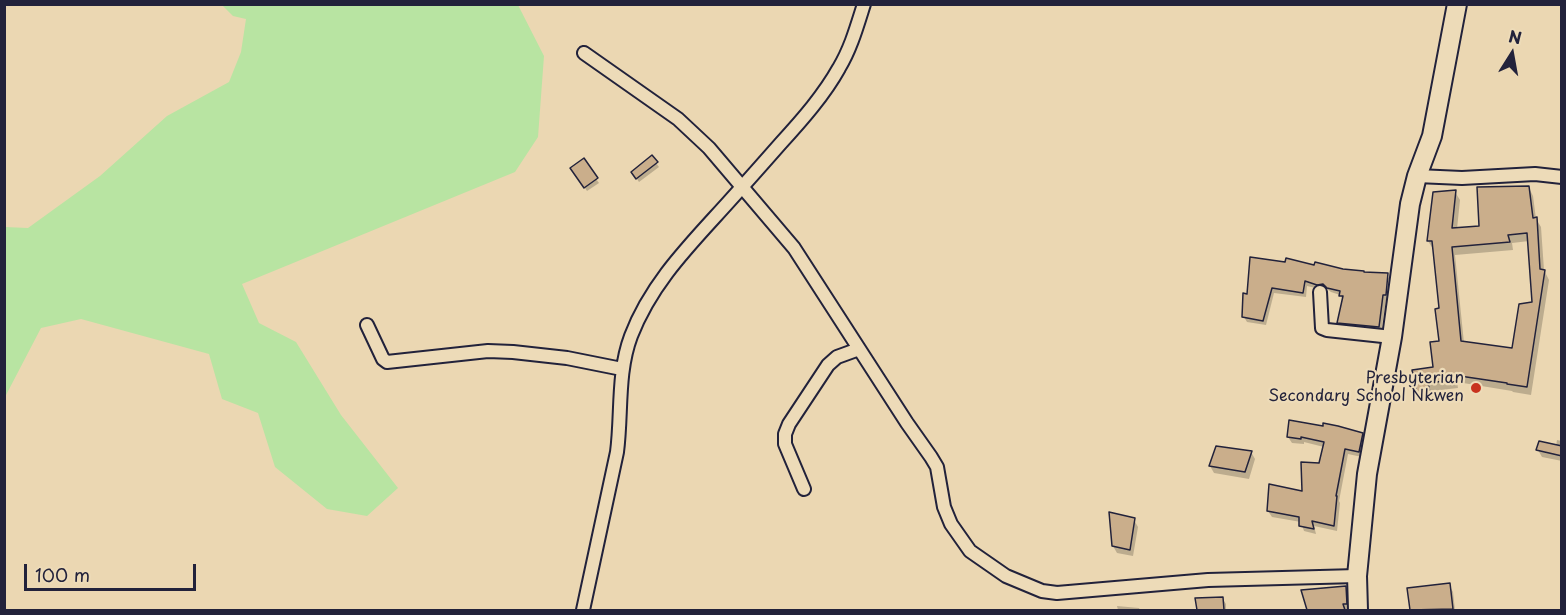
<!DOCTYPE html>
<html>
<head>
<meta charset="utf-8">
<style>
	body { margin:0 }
	#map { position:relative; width:1566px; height:615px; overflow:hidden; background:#ebd7b2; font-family:"Playpen Sans",sans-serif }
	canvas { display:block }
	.frame { position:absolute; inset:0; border:6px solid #22223b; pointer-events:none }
	.north { position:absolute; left:1482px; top:24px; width:60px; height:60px; -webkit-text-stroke:4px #eddbb8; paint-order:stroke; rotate:11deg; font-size:16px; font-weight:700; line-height:24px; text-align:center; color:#22223b }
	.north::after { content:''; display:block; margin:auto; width:21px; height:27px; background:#22223b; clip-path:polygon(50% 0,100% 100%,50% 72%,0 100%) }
	.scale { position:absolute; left:24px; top:564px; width:172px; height:27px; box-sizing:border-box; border:3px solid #22223b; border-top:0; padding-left:8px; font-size:18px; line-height:21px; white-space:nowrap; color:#22223b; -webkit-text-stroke:4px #eddbb8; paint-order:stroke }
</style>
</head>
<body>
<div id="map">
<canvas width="1566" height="615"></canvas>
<div class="frame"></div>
<div class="north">N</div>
<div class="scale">100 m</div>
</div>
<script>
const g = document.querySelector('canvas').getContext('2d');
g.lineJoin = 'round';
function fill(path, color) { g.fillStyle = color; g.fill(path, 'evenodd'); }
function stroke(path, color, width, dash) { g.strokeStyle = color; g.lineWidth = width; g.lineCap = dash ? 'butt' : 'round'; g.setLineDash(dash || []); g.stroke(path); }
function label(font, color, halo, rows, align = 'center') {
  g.font = font + ' "Playpen Sans",sans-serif'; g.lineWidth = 4.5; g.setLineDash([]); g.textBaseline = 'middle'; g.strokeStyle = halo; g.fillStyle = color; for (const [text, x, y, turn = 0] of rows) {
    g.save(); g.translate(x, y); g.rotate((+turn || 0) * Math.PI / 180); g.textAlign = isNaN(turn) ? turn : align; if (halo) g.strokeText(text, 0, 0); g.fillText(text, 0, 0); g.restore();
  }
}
fill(new Path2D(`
	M222,5H518L544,56L538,137L515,172L242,284L259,323L296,342L341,415L398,488L367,516L327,509L275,467L258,413L222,399L209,354L81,319L41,328L5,397V227L28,228L100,176L167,116L229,82L241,52L246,19L233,16Z`), '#b8e4a2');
fill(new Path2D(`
	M656,163L659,167L639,182L635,176Z
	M574,172L596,179L599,183L587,191Z
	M1529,188L1533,196L1536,219L1541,227L1544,270L1549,280L1531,395L1513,392L1512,391L1457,382L1458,388L1432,391L1433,401H1423L1418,393L1435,369L1440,342L1441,309L1433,249L1428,241L1455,192L1460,200L1457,229L1481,227ZM1529,241L1533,303L1514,350L1464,343L1455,255L1513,250L1512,243Z
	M1316,267L1387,275L1390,280L1389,300H1386L1381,332L1342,328L1339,323L1344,301L1340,295L1331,292L1327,289H1320L1307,286L1306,297L1274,293L1266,325L1247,322L1244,317L1248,296Z
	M1362,434L1366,440L1362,457L1348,454L1339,501L1340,503L1337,531L1314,526L1316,534L1304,531L1301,522L1272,517L1268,511L1304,493L1320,464L1324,447L1304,442V444L1292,443L1288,437Z
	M1557,440L1562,441V461L1542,457L1538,450L1556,446Z
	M1251,452L1255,459L1249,479L1214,473L1210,466Z
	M1134,520L1138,527L1133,556L1117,553L1113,546Z
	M1449,585L1453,592L1455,610H1411L1408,589Z
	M1345,588L1348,594L1349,610H1308L1303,592Z
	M1222,598L1226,604V610H1199L1196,600Z
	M1117,606L1139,608L1140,610H1118Z`), '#0003');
const building = new Path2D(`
	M652,155L658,162L636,179L631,172Z
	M584,158L598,178L584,188L570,168Z
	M1529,186L1533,218L1537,217L1540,269L1545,270L1527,387L1507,384V383L1453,375L1454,380L1428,383L1430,393H1417L1412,370L1433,367L1430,342L1439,341L1435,309L1439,308L1432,241H1427L1433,192L1456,190L1452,228L1479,226L1477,187ZM1527,233L1532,302L1519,304L1512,348L1461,341L1452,247L1510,242L1508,235Z
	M1250,257L1285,262L1286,258L1314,265L1315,262L1343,269L1364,271V272L1388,273L1386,295H1383L1379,327L1337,323L1343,296H1339L1340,291L1327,288L1323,284L1317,285L1305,281L1303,293L1272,288L1263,321L1242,317L1243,293L1247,294Z
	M1289,420L1323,426V423L1338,426L1363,433L1359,452L1345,449L1336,496H1337L1334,526L1312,521L1314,529L1299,526V517L1267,511L1269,484L1302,491L1301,462L1319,463L1324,442L1301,437V439L1287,437Z
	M1539,441L1562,446V456L1536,450Z
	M1216,446L1252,451L1245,472L1209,466Z
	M1109,512L1135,518L1130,550L1112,546Z
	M1450,583L1453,609L1410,610L1407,588Z
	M1346,586L1347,604H1343L1345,610H1307L1301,590Z
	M1223,597L1224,610H1197L1195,598Z`);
fill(building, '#caae8b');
stroke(building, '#22223b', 1.5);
const street = new Path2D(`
	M584,53L678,119L709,148L794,248L907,423L931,457L937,467L944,507L951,524L970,551L1006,576L1042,591L1057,593L1208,580L1357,576
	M1417,176L1462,178L1535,174L1562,177
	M1320,292L1322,328L1327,330L1392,337
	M367,325L383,359L387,362L488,351L513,352L567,358L622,369
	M804,489L785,444V434L789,424L828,365L837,357L859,349
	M583,610L617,452C622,414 617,373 631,336C649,289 681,254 714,218C737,193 759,168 781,143C802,120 824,95 839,68C851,48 857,26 864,4`);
const secondary = new Path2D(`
	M1358,610L1357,576L1367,474L1392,337L1410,204L1417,176L1432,136L1457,4`);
stroke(street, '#22223b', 16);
stroke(secondary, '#22223b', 22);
stroke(street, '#eddbb8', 12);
stroke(secondary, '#eddbb8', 18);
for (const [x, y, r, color] of [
	[1476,388,6,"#c8321e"]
]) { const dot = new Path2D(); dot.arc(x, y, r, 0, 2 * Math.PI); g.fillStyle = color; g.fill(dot); stroke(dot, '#eddbb8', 2); }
label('16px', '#22223b', '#eddbb8', [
	["Presbyterian",1464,379],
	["Secondary School Nkwen",1464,397]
], 'right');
</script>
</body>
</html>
